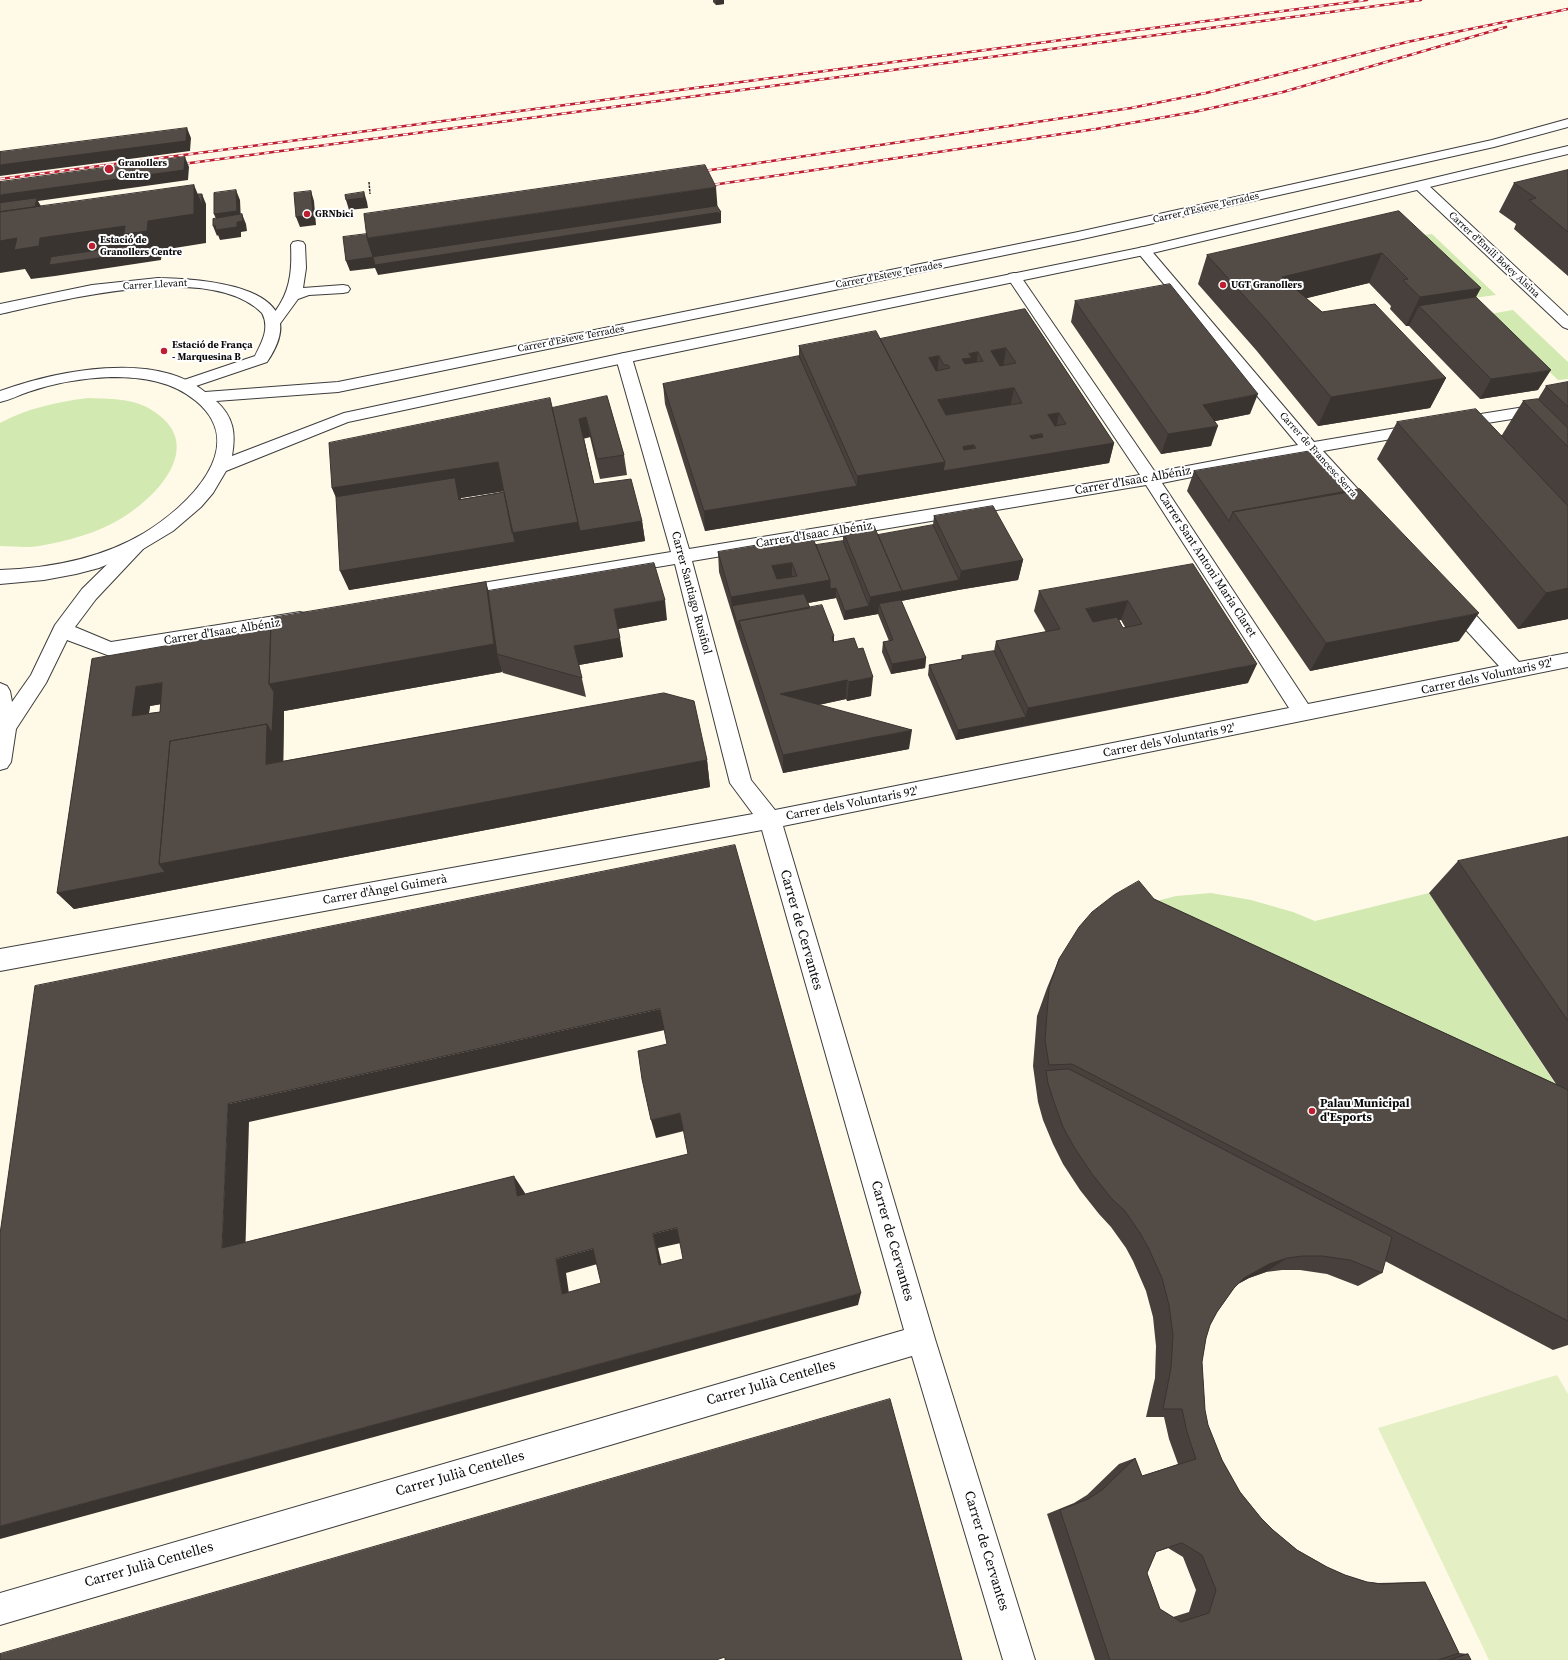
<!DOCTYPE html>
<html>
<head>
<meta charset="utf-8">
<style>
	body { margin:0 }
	canvas { display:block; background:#fff9e8 }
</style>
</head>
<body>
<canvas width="1568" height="1660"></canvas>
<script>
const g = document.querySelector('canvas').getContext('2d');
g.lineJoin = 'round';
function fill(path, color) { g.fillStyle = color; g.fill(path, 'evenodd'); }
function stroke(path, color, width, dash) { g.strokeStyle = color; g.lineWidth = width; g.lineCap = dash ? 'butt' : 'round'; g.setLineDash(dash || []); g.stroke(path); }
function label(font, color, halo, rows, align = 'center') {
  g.font = font + ' "Source Serif 4",serif'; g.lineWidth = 4; g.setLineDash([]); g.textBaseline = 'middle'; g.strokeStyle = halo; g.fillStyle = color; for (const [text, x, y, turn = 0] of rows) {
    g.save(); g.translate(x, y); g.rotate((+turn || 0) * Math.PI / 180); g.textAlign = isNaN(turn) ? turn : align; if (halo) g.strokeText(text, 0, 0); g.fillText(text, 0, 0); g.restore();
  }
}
fill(new Path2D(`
	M1432,234L1496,295L1473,298L1409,237Z
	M1513,310L1568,362V379L1558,380L1490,314Z
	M88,398C108,399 132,398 150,409C207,442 161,494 122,518C98,533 67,541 39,546C27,548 13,546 0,546V423C28,408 57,402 88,398Z
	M1211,893L1251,900L1293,912L1315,921L1429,893L1568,1103L1141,905L1176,896Z`), '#d2e9b1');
fill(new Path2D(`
	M1557,1375L1568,1394V1660H1489L1378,1428Z`), '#e4f0c3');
const service = new Path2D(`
	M298,241L303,242L305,245L306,268L303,288L343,285L348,286L350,289L348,292L343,293L309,295L298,299L279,325L274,327L269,325L266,322C271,316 276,311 280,304C291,286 292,266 291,245L293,242Z`);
const minor = new Path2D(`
	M1421,182L1426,183L1568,316V329L1563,327L1416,189L1414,186L1416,183Z
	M1144,247L1149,248L1314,442L1420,424L1426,425L1428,429L1426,433L1420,434L1323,451L1376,509L1379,513L1376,517L1370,519L1364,517L1306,454L1162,483L1308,704L1499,666L1445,607L1442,602L1445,597L1452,595L1459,597L1519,662L1568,653V667L783,826L935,1339L1035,1660H1003L912,1356L0,1625V1593L904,1330L762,830L0,971V949L753,814L730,783L675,564L459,600L452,598L450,593L452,588L671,552L616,358L618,355L624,353L630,355L632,358L689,549L1140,475L1007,277L1009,274L1014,273L1019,274L1155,472L1298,445L1139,254L1137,251L1139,248ZM1146,485L1289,708L775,810L751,780L692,561Z
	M158,278C207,279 319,287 267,362L190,388L184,390L178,388L176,385L178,382L255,356C262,342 270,328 262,313C210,261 64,300 0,314V304L92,285Z
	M1568,400V410L1456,428L1450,427L1448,423L1450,419L1456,418Z
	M137,539L143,541L146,545L143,549L96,599L75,627L111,642L300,612L307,614L310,619L307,624L300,626L110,656L67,640L46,683L16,729L11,762L7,768L0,770V683L7,686L10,691L12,702L31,675L55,625L82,589L131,541Z`);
const tertiary = new Path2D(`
	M1568,119V127L1494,147L1078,240L338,392L216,401C234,417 236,434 232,456L344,413L624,353L1144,247L1568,146V154L1144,255L624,363L348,422L226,471L213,493L201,507L173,531L143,549L99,568L76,574L44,580L0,584V570C51,568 100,559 144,533C187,507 251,447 196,401C172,381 142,377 111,377C84,378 54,383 28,392C19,395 10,400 0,402V391C56,371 155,350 205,392L338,382L1078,232L1492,140Z`);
stroke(service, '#3d3d3d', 2);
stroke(minor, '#3d3d3d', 2);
stroke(tertiary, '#3d3d3d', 2);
stroke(new Path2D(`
	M369,182L370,194`), '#2c2c2c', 1.5, [2.5, 1]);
fill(service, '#fff');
fill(minor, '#fff');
fill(tertiary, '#fff');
const rail = new Path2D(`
	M175,165L1421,0
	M697,172L1131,108L1206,93L1407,42L1568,9
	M0,179L1367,0
	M705,186L1096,129L1194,112L1283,92L1506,27`);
stroke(rail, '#bd1f31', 2.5);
stroke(rail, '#fff', 1.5, [5]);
fill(new Path2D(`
	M713,0H724V4L716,5L713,2Z
	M1568,170V276L1514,229L1516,224L1499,212L1514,183Z
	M1399,211L1476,297L1538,390L1480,399L1409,326H1406L1390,309L1391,306L1369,283L1306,298L1322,312L1446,378L1430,408L1318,426L1256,350L1198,284L1207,255Z
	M1075,301L1250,414L1215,421L1211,446L1161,454L1071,322Z
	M1025,309L1114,443L1109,463L705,531L665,404L663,384L799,356V346L880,339Z
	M1568,382V619L1518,629L1377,459L1397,422L1502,435L1523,401L1538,399L1546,386Z
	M607,396L624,455L627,475L600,479L590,437L584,438L594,484L642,521L645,541L349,590L336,497L332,488L552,408ZM504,491V492L461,499V498Z
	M1194,471L1349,492L1459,641L1310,671L1187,491Z
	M934,516L1023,560L1018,580L958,590L901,601L926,658L925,668L891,674L882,652L883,642L889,641L878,614L844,620L836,598L808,603L810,608L834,636V642L871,696L847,701L846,699L819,705L909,749L783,773L740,640L719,572L718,552L816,545L843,541V531L878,535L933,525Z
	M1193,564L1248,683L956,740L928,675L929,665L961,659L962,656L994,651L996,641L1046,632L1034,611L1039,591ZM1119,620H1121L1125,627L1123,628Z
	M488,591L667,620L618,629L623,657L579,665L586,697L503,673L502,671V672L284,711L283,761L707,760L710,787L74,909L57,893L92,659ZM160,704V712L149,713L150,706Z
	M1568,837V1345L1553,1350L1385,1261L1382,1273L1358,1286L1327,1274L1300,1270H1282L1266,1272L1249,1278L1238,1284L1234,1288L1217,1312L1210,1325L1206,1338L1202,1362L1205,1410L1208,1425L1222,1460L1240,1492L1261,1518L1273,1530L1297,1550L1327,1567L1345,1575L1367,1582L1377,1583L1425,1582L1459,1653L1468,1654L1471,1660H1095L1047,1514L1074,1503L1087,1495L1119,1464L1135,1458L1142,1476L1178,1464L1169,1439L1164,1417H1146L1155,1378L1156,1346L1153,1317L1146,1291L1133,1261L1126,1248L1111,1227L1099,1214L1080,1190L1063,1164L1053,1144L1043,1120L1038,1102L1033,1066L1037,1016L1047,988L1059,959L1154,899L1556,1084L1429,893L1458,861ZM1168,1548L1183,1557L1196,1590L1189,1612L1173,1617L1160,1609L1147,1573L1156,1552Z`), '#47403c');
fill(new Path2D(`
	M716,0H724V4L716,5Z
	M187,128L191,138L190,151L0,176V165Z
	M185,157L189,167L188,180L38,201L42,208L194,185L202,204V194L206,204V243L162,250L161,260L55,276L31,279L25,269L0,273V195Z
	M716,187L718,213L721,212V223L378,275L375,268L350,271L346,261L367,238Z
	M236,190L240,200L241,221L218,224L214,214Z
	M311,191L314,201L316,225L300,227L296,217Z
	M364,192L367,202L368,208L349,210L346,200Z
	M242,214L246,224L247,231L241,232V237L220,240L218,235L217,236L213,226L237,222Z
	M1382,253L1369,283L1271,307L1282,277Z
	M1481,288L1465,317L1419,306L1409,326H1406L1420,297Z
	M1006,348L1003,368L987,371L991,351Z
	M978,352L975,373L969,378L962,359L969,354Z
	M939,356L937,376L929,358Z
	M1551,370L1538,390L1480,399L1491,379Z
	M1446,378L1430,408L1318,426L1331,397Z
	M1014,388L1010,408L935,421L938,400Z
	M1258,394L1250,414L1196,425L1203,405Z
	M1059,413L1055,433L1048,415Z
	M586,417L590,437L583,439L579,419Z
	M1218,426L1211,446L1161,454L1168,434Z
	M1042,434L1037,454L1030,436Z
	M1114,443L1109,463L705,531L704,511L857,486V476L945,462Z
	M974,445L970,465L963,447Z
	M498,462L506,491L461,498L465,520L344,517L332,488Z
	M642,521L645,541L349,590L340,571L512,533L578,522Z
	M1023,560L1018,580L958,590L901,601L879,604L878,614L844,620L845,611L869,606L870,597L959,580L961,571Z
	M792,563V583L773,586L772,566Z
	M830,580L836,588V598L735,616L732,606L731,597Z
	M486,582L494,610L500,655L497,654L502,672L284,711L283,790L266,764V754L189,768L182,860L707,760L710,787L74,909L57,893L165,872L159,864L166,863L176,750L267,734V724L272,733L274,692L269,684L274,683L276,627L286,646L285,681L494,644Z
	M1568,588V619L1518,629L1546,593Z
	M665,600L667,620L617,629L614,609Z
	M1128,601L1121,620L1080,629L1086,609Z
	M1479,613L1459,641L1310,671L1326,643Z
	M834,636L833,656L832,637Z
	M620,638L623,657L579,665L574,646Z
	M926,658L925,668L891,674L892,664Z
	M1257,664L1248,683L1023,726L1028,708Z
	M873,677L871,696L847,701L849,682Z
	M847,680L846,699L780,713V694Z
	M162,683L175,702L150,706L146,735L132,716L136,687Z
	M1026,717L1023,726L956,740L958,730Z
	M912,730L909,749L783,773V755Z
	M660,1009L665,1030L249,1122L245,1262L222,1248L228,1104Z
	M680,1113L684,1131L656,1138L651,1120Z
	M514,1176L525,1193L527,1212L517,1196Z
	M677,1228L681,1243L658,1248L665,1279L659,1265L653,1234Z
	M593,1249L601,1263L566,1273L571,1307L562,1294L556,1259Z
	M1287,1258L1266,1272L1249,1278L1225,1291L1244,1278L1269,1264Z
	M861,1293L858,1305L0,1539V1526Z`), '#3a3431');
const building = new Path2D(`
	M187,128L186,141L0,165V152Z
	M185,157L184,170L0,195V182Z
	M705,165L716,187L367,238L364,214Z
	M1568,170V232L1529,200L1536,198L1514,183Z
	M194,185V214L148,221L147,231L124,234L125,226L40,238L39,246L14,250L17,238L0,241V212Z
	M236,190L237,211L214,214V193Z
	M311,191L313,215L296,217L294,193Z
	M364,192V198L346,200L345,195Z
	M198,194H202V204Z
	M37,198L35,207L0,212V203Z
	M717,206L721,212L375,265L373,257Z
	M1399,211L1481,288L1420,297L1403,280L1408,279L1382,253L1282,277L1322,312L1375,304L1446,378L1331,397L1267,321L1207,255Z
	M242,214L243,221L237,222V227L216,230L215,225L213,226V219Z
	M367,234V238L373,257L346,261L343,237Z
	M130,246L133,253L49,265L51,257Z
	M1170,284L1258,394L1203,405L1218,426L1168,434L1075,301Z
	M1476,297L1551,370L1491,379L1419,306Z
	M1025,309L1114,443L943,471L945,462L880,339ZM1006,348L1016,363L1000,366L991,351ZM978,352L983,361L965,364L962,359L972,358L969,354ZM939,356L944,365H948L950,368L936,371L929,358ZM1014,388L1022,403L946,415L938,400ZM1059,413L1066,424L1055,426L1048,415ZM1042,434L1043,437L1032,439L1030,436ZM974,445L976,448L964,450L963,447Z
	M876,331L945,462L857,476L799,346Z
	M799,356L857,486L704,511L663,384Z
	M1568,382V407L1546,386Z
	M607,396L624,455L597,459L586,417L579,419L594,484L631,479L642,521L580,531L552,408Z
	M550,398L578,522L512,533L498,462L332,488L329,443Z
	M1538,399L1568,428V447L1523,401Z
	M1476,409L1568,506V588L1546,593L1397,422Z
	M1311,451L1349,492L1233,512L1229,521L1194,471Z
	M455,478L459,500L504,492L515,542L340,571L336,497Z
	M1360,489L1479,613L1326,643L1233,512Z
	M993,506L1023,560L961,571L934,516Z
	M933,525L959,580L902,591L878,535Z
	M874,526L902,591L870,597L843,531Z
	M812,536L830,580L731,597L718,552ZM792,563L797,576L777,579L772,566Z
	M843,541L869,606L845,611L836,588L830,589V580L816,545Z
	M654,563L665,600L614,609L620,638L574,646L582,678L497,654L488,591Z
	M1193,564L1257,664L1028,708L996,641L1060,629L1039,591ZM1128,601L1142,624L1123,628L1117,617L1093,622L1086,609Z
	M486,582L494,644L269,684L271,618Z
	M804,594L810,608L739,621V630L732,606Z
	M901,600L926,658L892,664L883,642L893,640L879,604Z
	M822,605L834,636L832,637L833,642L854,638L858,649L863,648L873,677L849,682L847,680L780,694L912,730L783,755L739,621Z
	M271,628L269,684L274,692L272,733L267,724L170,741L159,864L165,872L57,893L92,659ZM162,683L160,712L132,716L136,687Z
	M994,651L1026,717L958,730L929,665L963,659L962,656Z
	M664,693L694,701L707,760L159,864L170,741L267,724L266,764Z
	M1568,837V1021L1458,861Z
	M735,845L861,1293L0,1526V1234L35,986ZM660,1009L667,1044L638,1051L642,1079L651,1120L680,1113L688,1154L517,1196L514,1176L222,1248L228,1104ZM677,1228L683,1259L659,1265L653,1234ZM593,1249L601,1283L562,1294L556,1259Z
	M1139,881L1154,899L1568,1090V1321L1072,1064L1049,1065L1045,1040L1049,988L1059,959L1079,927L1092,912L1114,895Z
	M1069,1069L1392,1237L1382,1273L1350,1260L1322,1256H1303L1287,1258L1269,1264L1244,1278L1234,1288L1217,1312L1210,1325L1206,1338L1202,1362L1205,1410L1208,1425L1222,1460L1240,1492L1261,1518L1273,1530L1297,1550L1327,1567L1345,1575L1367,1582L1382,1584L1425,1582L1459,1653L1438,1660H1110L1060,1510L1088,1499L1102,1490L1135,1458L1142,1476L1196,1459L1187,1432L1182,1409H1163L1171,1368L1173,1335L1169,1305L1162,1278L1148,1247L1140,1233L1125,1211L1112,1199L1092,1174L1074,1147L1063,1127L1054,1102L1048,1083L1046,1071ZM1182,1543L1202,1555L1216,1590L1209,1613L1181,1622L1160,1609L1147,1573L1156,1552Z
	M890,1399L962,1660H725V1657L716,1660H0V1654Z
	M1468,1654L1471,1660H1450Z`);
fill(building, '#534b46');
stroke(building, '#3a3431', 1);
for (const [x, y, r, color] of [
	[109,169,5,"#bd1f31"],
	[307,214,4,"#bd1f31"],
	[92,246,4,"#bd1f31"],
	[1223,285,4,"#bd1f31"],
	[164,351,4,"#bd1f31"],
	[1312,1111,4,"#bd1f31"]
]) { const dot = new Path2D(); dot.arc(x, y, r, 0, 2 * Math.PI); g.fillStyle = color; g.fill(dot); stroke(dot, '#fff', 1.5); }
label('bold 10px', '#0a0a0a', '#fff', [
	["Granollers",118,163],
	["Centre",118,175],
	["GRNbici",315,214],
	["Estació de",100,240],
	["Granollers Centre",100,252],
	["UGT Granollers",1231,285],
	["Estació de França",172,345],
	["- Marquesina B",172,357]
], 'left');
label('10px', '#0a0a0a', '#fff', [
	["Carrer d'Esteve Terrades",1206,208,-13],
	["Carrer d'Emili Botey Alsina",1494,255,43],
	["Carrer d'Esteve Terrades",889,275,-11],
	["Carrer Llevant",155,285,-3],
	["Carrer d'Esteve Terrades",571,339,-11],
	["Carrer de Francesc Serra",1318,455,48]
]);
label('12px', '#0a0a0a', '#fff', [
	["Carrer d'Isaac Albéniz",1133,481,-10],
	["Carrer d'Isaac Albéniz",814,535,-9],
	["Carrer Sant Antoni Maria Claret",1207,565,57],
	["Carrer Santiago Rusiñol",691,593,75],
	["Carrer d'Isaac Albéniz",222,632,-9],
	["Carrer dels Voluntaris 92'",1487,677,-12],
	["Carrer dels Voluntaris 92'",1169,741,-11],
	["Carrer dels Voluntaris 92'",852,804,-11],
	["Carrer d'Àngel Guimerà",385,890,-10]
]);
label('bold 12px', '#0a0a0a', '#fff', [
	["Palau Municipal",1320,1104],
	["d'Esports",1320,1118]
], 'left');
label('14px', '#0a0a0a', '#fff', [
	["Carrer de Cervantes",801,930,74],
	["Carrer de Cervantes",892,1241,74],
	["Carrer Julià Centelles",771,1383,-16],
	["Carrer Julià Centelles",460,1474,-16],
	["Carrer de Cervantes",986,1551,73],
	["Carrer Julià Centelles",149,1565,-16]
]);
</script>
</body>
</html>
